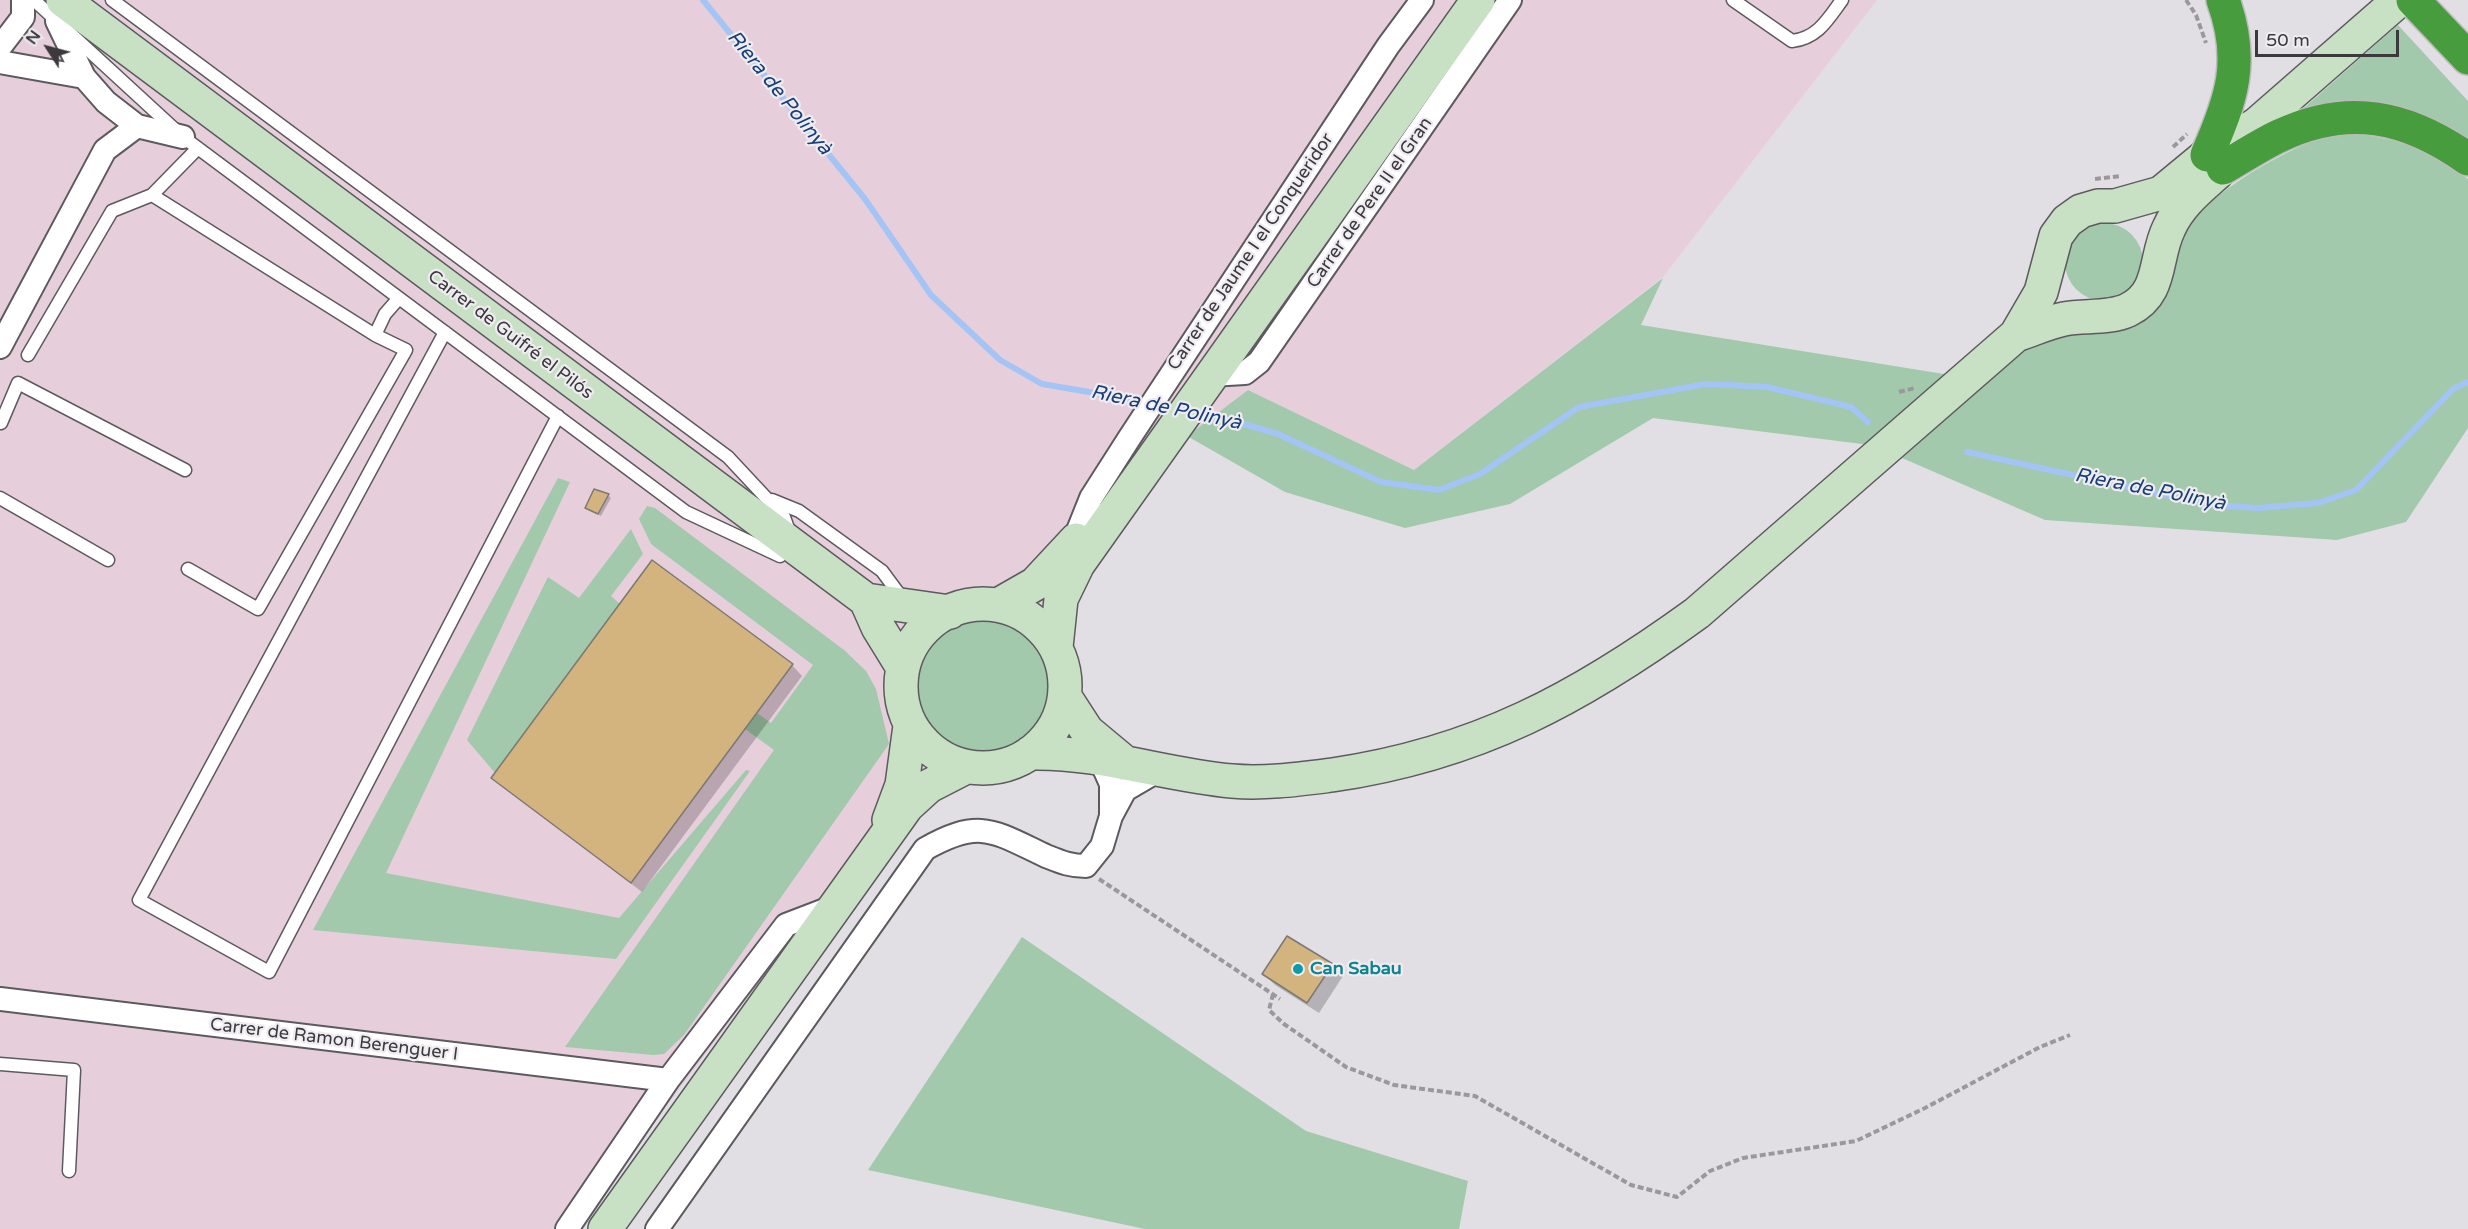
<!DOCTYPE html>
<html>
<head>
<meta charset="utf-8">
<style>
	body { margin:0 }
	#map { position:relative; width:2468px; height:1229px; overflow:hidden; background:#e2dfe4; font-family:"Varela Round",sans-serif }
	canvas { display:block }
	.north { position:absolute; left:18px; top:18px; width:60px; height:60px; -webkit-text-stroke:4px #efecf1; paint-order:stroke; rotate:306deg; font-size:16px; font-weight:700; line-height:24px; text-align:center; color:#3b393b }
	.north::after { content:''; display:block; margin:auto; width:21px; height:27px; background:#3b393b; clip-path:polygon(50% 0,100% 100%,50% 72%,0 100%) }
	.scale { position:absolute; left:2255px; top:30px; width:144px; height:27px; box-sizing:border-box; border:3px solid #3b393b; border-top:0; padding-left:8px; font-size:18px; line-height:21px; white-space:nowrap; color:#3b393b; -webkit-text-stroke:4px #efecf1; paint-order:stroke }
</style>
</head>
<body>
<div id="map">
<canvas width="2468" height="1229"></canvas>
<div class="north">N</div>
<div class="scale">50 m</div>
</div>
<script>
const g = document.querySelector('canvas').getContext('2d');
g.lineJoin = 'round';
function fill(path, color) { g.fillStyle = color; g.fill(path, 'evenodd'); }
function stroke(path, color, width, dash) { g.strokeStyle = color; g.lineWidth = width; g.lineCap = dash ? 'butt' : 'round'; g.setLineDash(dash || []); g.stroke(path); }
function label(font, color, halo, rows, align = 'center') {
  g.font = font + ' "Varela Round",sans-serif'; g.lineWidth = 4.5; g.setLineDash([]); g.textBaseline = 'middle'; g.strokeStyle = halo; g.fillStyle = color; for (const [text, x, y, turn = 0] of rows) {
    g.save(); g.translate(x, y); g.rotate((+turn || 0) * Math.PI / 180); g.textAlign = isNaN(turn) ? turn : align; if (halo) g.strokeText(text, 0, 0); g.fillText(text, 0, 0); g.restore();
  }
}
fill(new Path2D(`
	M0,0H1877L1663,277L1414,470L1248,390L1187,436L1082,591L940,740L575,1229H0Z`), '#e6cfdb');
fill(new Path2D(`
	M2398,25L2468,101V145L2288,122Z
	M2358,134C2410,142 2426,147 2468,179V428L2406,522L2337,540L2045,520L1902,458L2017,355L2042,339L2160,303C2175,278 2171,262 2180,238C2193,203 2282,151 2317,140C2329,136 2345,136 2358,134Z
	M2065 262a39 39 0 1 1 78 0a39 39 0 1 1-78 0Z
	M1663,278L1641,325L1950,375L1870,445L1653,418L1510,504L1405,528L1285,492L1187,436L1248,390L1414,470Z
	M558,478L570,482L386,873L619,918L746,770L750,771L616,959L313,930Z
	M647,506L655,508L844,650L866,671L876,689L889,744L684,1035L664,1054L653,1055L565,1047L774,750L745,729L757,713L771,723L813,665L651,544L639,519Z
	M631,529L643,554L611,596L620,604L495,773L467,740L548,577L579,598Z
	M900 686a82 82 0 1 1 164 0a82 82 0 1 1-164 0Z
	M1022,937L1306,1131L1468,1181L1459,1229H1145L868,1170Z`), '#a2c9ab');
fill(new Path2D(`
	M608,495L611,498L601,516L587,508Z
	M792,665L802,676L642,892L493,778Z
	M1287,938L1332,965L1343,976L1319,1013L1275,985L1264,974Z`), '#0003');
stroke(new Path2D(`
	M703,0L865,199L931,295L1000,360L1042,384L1148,402
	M1200,411L1278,434L1381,482L1439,490L1480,474L1579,407L1706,384L1767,387L1851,407L1868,422
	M1967,452L2211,505L2258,508L2318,503L2356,490L2453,389L2468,382`), '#a3c4f5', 6);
const building = new Path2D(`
	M594,489L609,494L598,514L585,508Z
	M652,560L793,664L631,883L491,778Z
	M1287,936L1333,964L1307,1003L1262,974Z`);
fill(building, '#d3b37e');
stroke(building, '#7b7974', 1.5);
const lane = new Path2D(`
	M34,0L183,137L686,512L780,556L791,549
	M112,0L728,457L784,517L790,534
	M1733,0L1792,41C1818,38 1828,19 1842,0
	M198,148L152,195L375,335
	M445,332L139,900L269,972L558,416
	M28,355L112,211L152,195
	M1,423L18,383L185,470
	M0,498L108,560
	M772,500L799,511L882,571L902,598
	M188,569L258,609L406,350L375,335L385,314L399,298
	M0,1064L74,1070L69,1171`);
const street = new Path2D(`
	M57,21L84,77
	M0,47L23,17V0
	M0,62L84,77L106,102L137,126L183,137
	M0,347L105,150L137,126
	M1210,375L1245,373L1259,362L1510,0
	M1073,543L1091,498L1130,437L1388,46L1422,0
	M1099,757L1111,784V814
	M0,999L668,1080
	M567,1229L668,1080L786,925L833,907
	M657,1229L925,849C980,818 993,831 1046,856C1061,862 1070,866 1086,866L1102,846L1111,816L1125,790L1159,770`);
const secondary = new Path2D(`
	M63,0L866,600L878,627L902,666
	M2016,335C2032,330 2048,322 2064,319C2084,315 2109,319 2128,310C2163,293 2154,258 2169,228C2179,205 2199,189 2217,173
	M866,600L950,612
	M1000,604L1035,584L1076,540
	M901 686a82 82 0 1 1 164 0a82 82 0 1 1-164 0Z
	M1056,647L1061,599L1078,564L1478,0
	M1065,697L1087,731L1123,761
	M1030,753C1099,751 1164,775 1232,781C1264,784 1300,779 1332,775C1477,754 1580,698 1697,613L2016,335L2041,292L2056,236L2067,221L2081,211L2098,206H2115L2161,193L2207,155L2257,124L2399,0
	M889,820L902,785L910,726
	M605,1229L907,806L929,786L964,768`);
const highway = new Path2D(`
	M2413,0L2468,58
	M2207,155C2232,99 2245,60 2223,0
	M2223,168C2242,157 2260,145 2279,136C2349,103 2407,116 2468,159`);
stroke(lane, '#5d5a5f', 15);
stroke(street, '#5d5a5f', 26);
stroke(secondary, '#5d5a5f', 36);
stroke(highway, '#bcbcbc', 36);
stroke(new Path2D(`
	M2186,0L2196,15L2206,43
	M2173,147L2187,134
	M2095,179L2121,176
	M1899,392L1915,388
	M1099,879L1280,999
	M1273,994L1269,1010L1284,1024L1346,1067L1394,1085L1475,1096L1631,1185L1677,1197L1710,1171L1743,1158L1856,1141L1925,1108L2040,1047L2070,1035`), '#9b989c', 4, [6, 3]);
stroke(lane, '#fff', 12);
stroke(street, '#fff', 22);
stroke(secondary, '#c8e1c5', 33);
stroke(highway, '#479c3d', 33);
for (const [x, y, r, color] of [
	[1298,969,6,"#0f9aa8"]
]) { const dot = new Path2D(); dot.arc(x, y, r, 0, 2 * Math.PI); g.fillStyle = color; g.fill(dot); stroke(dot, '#efecf1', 2); }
label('18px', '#3b393b', '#efecf1', [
	["Carrer de Pere II el Gran",1370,203,-55],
	["Carrer de Jaume I el Conqueridor",1251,252,-56],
	["Carrer de Guifré el Pilós",510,335,37],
	["Carrer de Ramon Berenguer I",334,1040,7]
]);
label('bold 18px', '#0d838f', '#efecf1', [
	["Can Sabau",1310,969]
], 'left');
label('italic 20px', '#183e78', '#efecf1', [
	["Riera de Polinyà",779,93,51],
	["Riera de Polinyà",1166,408,12],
	["Riera de Polinyà",2150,490,11]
]);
</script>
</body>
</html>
